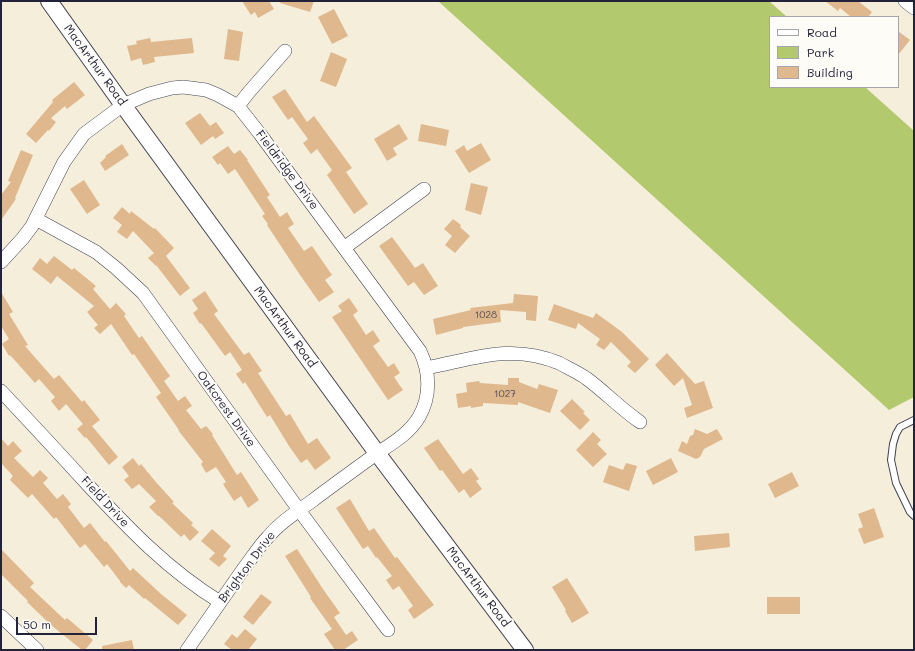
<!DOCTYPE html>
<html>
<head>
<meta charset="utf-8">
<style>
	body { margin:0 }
	#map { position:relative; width:915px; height:651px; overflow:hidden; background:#f5eedb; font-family:Mali,sans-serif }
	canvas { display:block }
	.frame { position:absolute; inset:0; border:2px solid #22223b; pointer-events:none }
	.legend { position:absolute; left:769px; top:16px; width:130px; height:72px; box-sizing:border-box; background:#fdfcf7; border:1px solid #a5a5ac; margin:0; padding:5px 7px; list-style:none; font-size:12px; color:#22223b }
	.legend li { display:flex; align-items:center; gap:8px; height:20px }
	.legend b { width:20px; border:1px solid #a5a5ac }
	.scale { position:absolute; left:16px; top:617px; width:81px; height:18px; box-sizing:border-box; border:2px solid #22223b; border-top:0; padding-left:5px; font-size:12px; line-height:14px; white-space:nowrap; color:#22223b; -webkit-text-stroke:3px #fdfcf7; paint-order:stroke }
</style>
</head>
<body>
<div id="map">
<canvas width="915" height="651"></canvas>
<div class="frame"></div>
<ul class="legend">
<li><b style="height:5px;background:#fff"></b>Road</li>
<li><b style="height:11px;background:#b2c96e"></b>Park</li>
<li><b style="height:11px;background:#dfb88e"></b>Building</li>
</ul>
<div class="scale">50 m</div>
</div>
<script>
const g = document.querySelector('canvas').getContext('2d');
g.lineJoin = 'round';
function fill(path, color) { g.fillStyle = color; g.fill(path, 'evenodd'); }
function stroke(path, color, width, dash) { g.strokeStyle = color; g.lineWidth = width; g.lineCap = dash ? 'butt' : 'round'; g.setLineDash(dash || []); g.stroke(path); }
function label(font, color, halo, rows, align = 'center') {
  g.font = font + ' Mali,sans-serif'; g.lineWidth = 4; g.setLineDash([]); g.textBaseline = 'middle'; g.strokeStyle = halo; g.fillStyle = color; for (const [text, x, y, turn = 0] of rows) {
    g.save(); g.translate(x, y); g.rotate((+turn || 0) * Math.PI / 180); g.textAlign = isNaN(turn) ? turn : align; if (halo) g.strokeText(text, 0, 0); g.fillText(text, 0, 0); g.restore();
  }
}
fill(new Path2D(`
	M438,1H769L787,17H770V87H865L914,131V397L889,410Z`), '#b2c96e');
fill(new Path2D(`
	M242,1H269L274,9L258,18L255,12L251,15Z
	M281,1H314L310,12L280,3Z
	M825,1H858L872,12L868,17H851L840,8L838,11Z
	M334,9L348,36L332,44L318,17Z
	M228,29L243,32L239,61L224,59Z
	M898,31L910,40L898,55Z
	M150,38L151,42L192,38L194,53L154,57L155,62L143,65L141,58L131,61L127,46L137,44L136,41Z
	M331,52L347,59L336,87L320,81Z
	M74,82L85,95L67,109L65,106L51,118L56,122L49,131L48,130L36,143L26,134L53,102L52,100Z
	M285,89L307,122L314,116L352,168L346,172L368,204L354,214L327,175L332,170L317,149L311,154L303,143L308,139L292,117L288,120L272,97Z
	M200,113L210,126L216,122L224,133L215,139L213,136L201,145L185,123Z
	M399,124L408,139L393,148L397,155L387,161L374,139Z
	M421,124L449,130L446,146L418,141Z
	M481,143L491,160L469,173L455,151L464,145L467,151Z
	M122,144L129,155L105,171L100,163L106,157L105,156Z
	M228,146L234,154L240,150L248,160H247L270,195L267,197L280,217L287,212L294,224L288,228L304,251L312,246L332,275L325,280L334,292L319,302L298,272L267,225L268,224L262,216L265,214L235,169L228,174L220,163L218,165L212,157Z
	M21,150L33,155L15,198L16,199L1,220V195L11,182L8,181Z
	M84,180L100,205L87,214L70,189Z
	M471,183L488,187L481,215L465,210Z
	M122,207L130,214L131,211L154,229L155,228L174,248L166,256L190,288L180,296L156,265V266L148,258L154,253L133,231L127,239L117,232L122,225L113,218Z
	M453,219L461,225L460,227L470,236L455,253L445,245L452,236L444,229Z
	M392,237L415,268L423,263L438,286L424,295L414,282L408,286L379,246Z
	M54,256L72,270L74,268L96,286L93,289L110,309L116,303L126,314L124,316L139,338L142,336L170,376L164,381L178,401L185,396L192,406L186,410L201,429L206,426L213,434L212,435L237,475L241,472L259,500L248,508L241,496L234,501L223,484L226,482L216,467L206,473L201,464L203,462L178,430H179L156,397L161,393L134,354L132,355L111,324L100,334L94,328L98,325L87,312L94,306L57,276L51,284L32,269L40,258L47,264Z
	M205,291L218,311L214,314L244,355L249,352L262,371L258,373L286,416L290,414L308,444L317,438L331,458L315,470L307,459L301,463L289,446L270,415L267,417L245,382L243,384L236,374L242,370L230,352L225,356L201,323L200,324L193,313L198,309L192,300Z
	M1,292L13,312L9,314L28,345L25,346L54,379L59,375L82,402L84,400L100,420L92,426L118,457L109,465L86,437L85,438L77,429L83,424L66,404L59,411L51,401L55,397L39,379L35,383L10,355L9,356L2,344L9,339L1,326Z
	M514,294L538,296L536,321L526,320V312L500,310L501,322L463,327V328L436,335L433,319L471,310L470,308L513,303Z
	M349,298L358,311L353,315L366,335L373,330L380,341L373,346L388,367L394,363L400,373L394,377L403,390L388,400L332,317L342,311L338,306Z
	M554,304L593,318L596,313L622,332L649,359L635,373L627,366L631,362L611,342L604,350L596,345L600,339L578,323L576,329L548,320Z
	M667,353L695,384L704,381L713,408L687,418L684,408L692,405L683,378L674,386L655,365Z
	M508,378H519V382L537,389L539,384L558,390L550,413L518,402V405L483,403V406L471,408V406L458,408L456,394L467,392L466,383L479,381L480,383L508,385Z
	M572,399L585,412L583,413L590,420L580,430L560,411Z
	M695,429L707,434L717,429L723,439L704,449L700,457L696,459L678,451L682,441L687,444L690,436L693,435Z
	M593,432L601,440L597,444L607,454L593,467L576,450Z
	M1,438L8,446L13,441L22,451L14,458L33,477L40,470L48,478L43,483L57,499L63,494L71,504L68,507L84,528L90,523L105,542L106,541L130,571L133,568L161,594L187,615L178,625L145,598L144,599L129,585L126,588L120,582V581L107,564L104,567L85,544L80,548L56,517L54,519L32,494L28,498L10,480L13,476L1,463Z
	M438,439L463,474L471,468L479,479L476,481L482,489L470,498L464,489L459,493L442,470L440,471L424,448Z
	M133,458L139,466L141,464L155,481L174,502L172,503L193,523L191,525L199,532L190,541L184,534L181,537L159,516H158L149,507L156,501L139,484L132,489L124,480L129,476L122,467Z
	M671,458L678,472L653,485L646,471Z
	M626,463L637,466L629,491L603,482L609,465L623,470Z
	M792,472L799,486L775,498L768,484Z
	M350,499L369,531L374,528L395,558L397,557L434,605L414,619L408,610L413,606L399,586L393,590L386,580L392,576L377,557L376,558L368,546L363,549L351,531L336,508Z
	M874,508L884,537L864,544L858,529L863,527L858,514Z
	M212,529L231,546L223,556L227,559L219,567L209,559L215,553L201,541Z
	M729,533L730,547L695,551L694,536Z
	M1,549L34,583L30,587L65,620L67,618L93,640L85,650H82L51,625L27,602L28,601L1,574Z
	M297,549L323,589L340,613L334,617L346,635L352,631L358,640L343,650H335L324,634L332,629L310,598L311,597L285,556Z
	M567,578L589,613L572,623L565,611L566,610L552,587Z
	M261,594L272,602L253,625L243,617Z
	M767,597H800V614H767Z
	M245,629L257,639L248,650H232L224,644L232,634L237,638Z
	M132,640L134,650H102V646Z`), '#dfb88e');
const service = new Path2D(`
	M914,420L900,427L896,434L893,444L891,460L896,483L910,512L914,516`);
const minor = new Path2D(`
	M905,1L914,8
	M238,106L249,92L285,51
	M36,219L96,252L116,268L143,293L299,510L388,630
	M344,248L424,189
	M1,262L23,238L32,226L64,162L84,134L123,105L149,94L172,88L183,87L206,90L218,95L238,106L260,134L420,351C430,372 431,396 419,417C409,434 391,444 376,454C354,470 333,485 312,501C297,512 280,522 268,537C259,546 252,558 244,568C225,595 206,623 187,650
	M426,368C474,359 511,343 559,363C568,368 577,372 586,378C605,392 621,409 640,422
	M1,391C30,422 59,453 88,485C129,529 168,570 220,602
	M1,616L37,650`);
const tertiary = new Path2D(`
	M49,1L123,105L377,453L525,650`);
stroke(service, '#424153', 8);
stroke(minor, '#424153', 14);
stroke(tertiary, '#424153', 18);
stroke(service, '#fff', 6);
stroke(minor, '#fff', 13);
stroke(tertiary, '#fff', 16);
label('10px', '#514850', null, [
	["1028",486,315],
	["1027",505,394]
]);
label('12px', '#22223b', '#fdfcf7', [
	["MacArthur Road",95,65,54],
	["Fieldridge Drive",287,170,53],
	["MacArthur Road",285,327,54],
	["Oakcrest Drive",226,409,54],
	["Field Drive",105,502,47],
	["Brighton Drive",247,567,-53],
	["MacArthur Road",478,587,53]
]);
</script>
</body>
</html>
